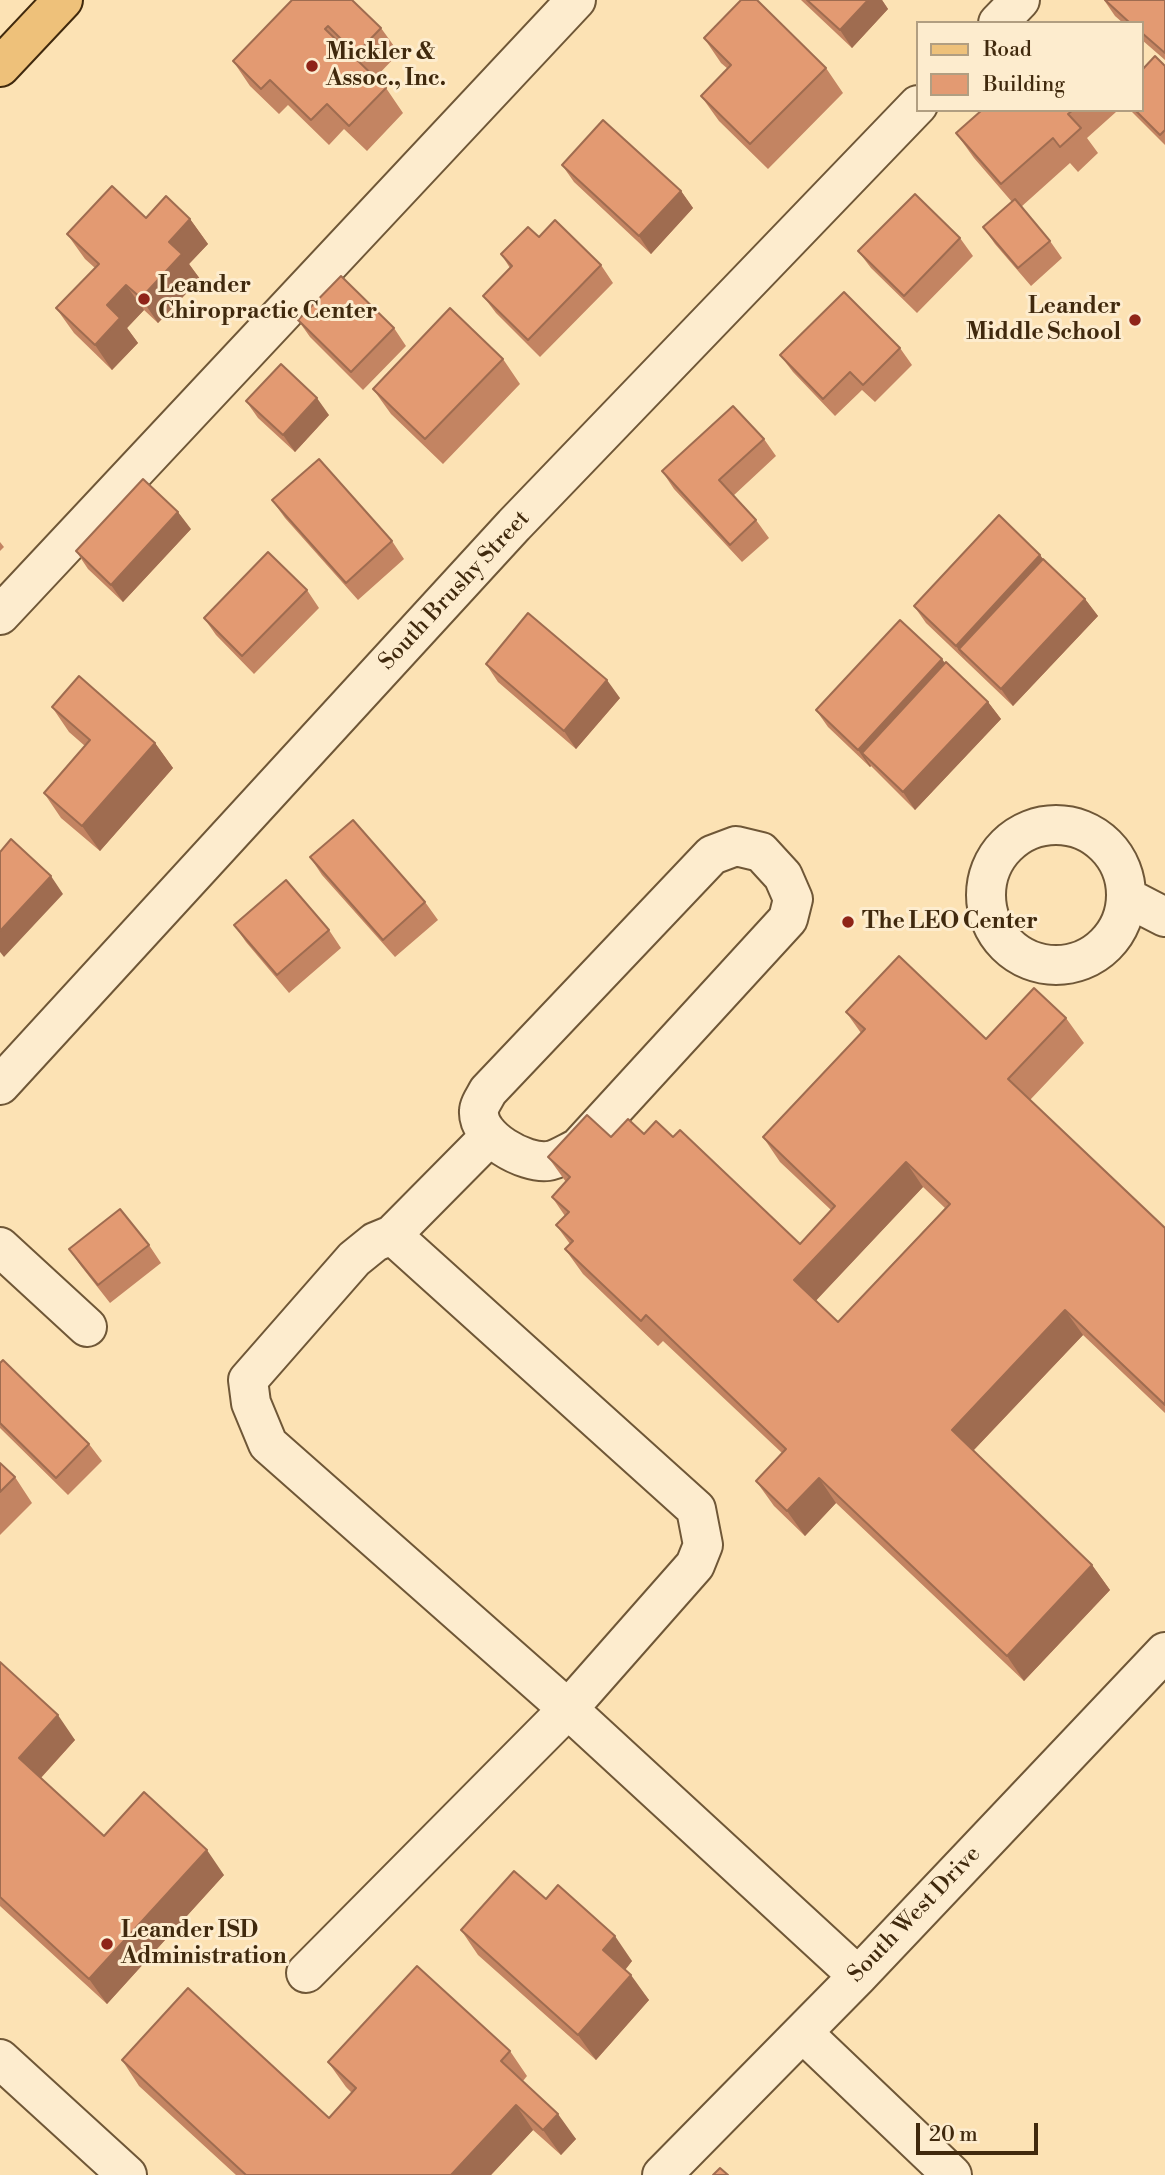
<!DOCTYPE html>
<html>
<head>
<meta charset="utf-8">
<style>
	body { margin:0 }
	#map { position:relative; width:1165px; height:2175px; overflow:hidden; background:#fce2b4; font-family:"Libre Bodoni",serif }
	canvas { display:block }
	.legend { position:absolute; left:916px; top:21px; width:228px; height:91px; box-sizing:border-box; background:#fdecce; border:2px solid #b19e81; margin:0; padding:9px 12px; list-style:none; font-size:21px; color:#40290d }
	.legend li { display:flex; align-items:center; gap:14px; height:35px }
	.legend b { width:35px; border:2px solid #b19e81 }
	.scale { position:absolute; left:916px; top:2123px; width:122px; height:32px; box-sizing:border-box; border:4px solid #40290d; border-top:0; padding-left:9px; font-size:21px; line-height:24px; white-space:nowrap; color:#40290d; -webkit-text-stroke:5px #fdecce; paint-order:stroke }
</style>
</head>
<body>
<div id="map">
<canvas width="1165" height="2175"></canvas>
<ul class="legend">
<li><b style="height:9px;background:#eec17a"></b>Road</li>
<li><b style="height:19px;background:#e39a72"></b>Building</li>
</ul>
<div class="scale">20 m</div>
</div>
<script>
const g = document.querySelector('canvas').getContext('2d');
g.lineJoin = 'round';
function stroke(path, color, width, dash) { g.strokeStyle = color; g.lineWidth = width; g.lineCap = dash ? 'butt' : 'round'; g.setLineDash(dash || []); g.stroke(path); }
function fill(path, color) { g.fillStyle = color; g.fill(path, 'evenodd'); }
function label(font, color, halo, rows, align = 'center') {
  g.font = font + ' "Libre Bodoni",serif'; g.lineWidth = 6; g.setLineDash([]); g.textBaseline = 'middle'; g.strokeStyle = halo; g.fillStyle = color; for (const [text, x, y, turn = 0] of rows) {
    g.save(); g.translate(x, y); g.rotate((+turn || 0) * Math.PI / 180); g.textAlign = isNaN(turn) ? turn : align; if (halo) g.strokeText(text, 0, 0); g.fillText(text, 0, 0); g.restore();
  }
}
const minor = new Path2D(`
	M998,23L1020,0
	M0,615L576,0
	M986 895a70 70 0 1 1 140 0a70 70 0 1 1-140 0Z
	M736,846L761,852L783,876L793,899L788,919L578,1148C569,1152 557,1160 548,1161C525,1164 477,1138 479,1111C479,1105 485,1097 488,1091L712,855Z
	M1126,897L1165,917
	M0,1085L514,525L918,105
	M392,1235L489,1137
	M0,1247L87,1327
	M306,1973L568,1709L695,1565L703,1545L696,1509L392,1235L375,1242L354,1259L248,1380L251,1403L268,1444L568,1709L858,1976
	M803,2033L952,2175
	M0,2059L127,2175
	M662,2175L858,1976L1165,1652`);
const major = new Path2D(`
	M0,67L63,0`);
stroke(minor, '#6f5737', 42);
stroke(major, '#40290d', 42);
stroke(minor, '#fdecce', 38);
stroke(major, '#eec17a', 38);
fill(new Path2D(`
	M292,0L381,28L399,53L375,78L386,88L403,113L367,151L344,129L329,145L288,105L279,114L250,86L233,61Z
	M801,0H882L888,9L852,48Z
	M1104,0H1165V60L1142,40V23H1123L1115,16Z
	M704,38L826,68L843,93L768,169L719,121L701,96L728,69L721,63Z
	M1165,66V145L1130,110H1142Z
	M982,110H1115L1116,112L1087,138L1098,153L1078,172L1070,163L1021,207L1050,241L1062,258L1031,286L995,244L983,227L1012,202L974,158L956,133Z
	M562,165L681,191L693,208L651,254L574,182Z
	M146,218L190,219L208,244L189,264L200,279L158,323L144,310L127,328L138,343L112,370L74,333L56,308L95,268L85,259L67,234Z
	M539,237L601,265L613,283L540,357L496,313L483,296L510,268L501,254Z
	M960,238L973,256L917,313L871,268L858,251Z
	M298,320L394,328L406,346L363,390L310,337Z
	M900,348L912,365L875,402L862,390L835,416L793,372L780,355Z
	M503,359L520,384L443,464L391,414L373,389Z
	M246,401L329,415L295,452L258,418Z
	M764,439L776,456L733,496L756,520L769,538L742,562L674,489L662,471Z
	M272,500L392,541L404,559L358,600L285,518Z
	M191,529L123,602L88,569L76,551Z
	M0,542L4,547L0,551Z
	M1040,555L1043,559L1085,599L1098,616L1013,706L926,623L914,606Z
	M307,590L319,608L254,674L216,635L204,618Z
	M945,663L988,702L1001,719L915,810L871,766L870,767L828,727L816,710Z
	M486,664L620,698L576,749L498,682Z
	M52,707L155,743L173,768L100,851L61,818L44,793L85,746L69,732Z
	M310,857L425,902L438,920L395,957L322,875Z
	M234,925L329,930L341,948L289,993L246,942Z
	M846,1012L986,1039L1066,1018L1084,1043L1030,1100L1165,1228V1413L1083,1335L973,1451L1092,1565L1110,1590L1024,1681L836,1503L805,1536L774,1506L756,1481L782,1453L663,1341L658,1346L583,1274L565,1249L570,1244L556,1225L565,1216L552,1197L566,1182L548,1157L611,1137L644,1134L673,1137L800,1244L831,1210L780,1162L763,1137L861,1033ZM923,1187L945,1208L838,1322L815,1301Z
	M149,1245L161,1263L110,1303L81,1266L69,1249Z
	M0,1363L89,1444L102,1461L68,1495L0,1428Z
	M0,1463L15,1477L32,1503L0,1535Z
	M0,1662L75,1740L41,1778L104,1836L224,1875L107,2004L0,1906Z
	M546,1899L632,1961L625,1970L649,2000L596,2060L478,1955L461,1930Z
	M510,2051L527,2076L523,2081L576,2139L561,2155L533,2130L491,2175H236L139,2086L122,2060L329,2118L352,2093L346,2087L328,2062Z`), '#c38462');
fill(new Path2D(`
	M868,0H882L888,9L852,48L840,30Z
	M681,191L693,208L651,254L639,236Z
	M190,219L208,244L189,264L200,279L158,323L141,298L169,242Z
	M126,285L144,310L127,328L138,343L112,370L95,345L107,305Z
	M317,398L329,415L295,452L283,435Z
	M178,512L191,529L123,602L111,585Z
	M1040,555L1053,573L959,649L968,663L956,646Z
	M1085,599L1098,616L1013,706L1001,689Z
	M942,659L955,677L862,753L871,766L870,767L858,750Z
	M607,680L620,698L576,749L564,731Z
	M988,702L1001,719L915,810L903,792Z
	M155,743L173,768L100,851L82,826Z
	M51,876L63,894L4,957L0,952V931Z
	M906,1162L923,1187L811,1306L794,1280Z
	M1065,1310L1083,1335L969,1455L952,1430Z
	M819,1478L836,1503L805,1536L787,1511Z
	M1092,1565L1110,1590L1024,1681L1007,1656Z
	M58,1715L75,1740L36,1783L19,1758Z
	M207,1850L224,1875L107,2004L89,1979Z
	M615,1936L632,1961L621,1975L603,1950Z
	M631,1975L649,2000L596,2060L578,2035Z
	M516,2105L533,2130L491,2175H451Z
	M558,2114L576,2139L561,2155L543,2130Z`), '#9f6c50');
const building = new Path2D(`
	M292,0H352L381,28L356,54L328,26L325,29L386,88L349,126L327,104L311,120L270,80L261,89L233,61Z
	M741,0H757L826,68L750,144L701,96L731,65L704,38Z
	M807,0H868L840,30Z
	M1105,0H1165V53L1142,33V23H1130Z
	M1155,56L1165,66V130L1160,135L1135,110H1142V70Z
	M982,110H1073L1068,114L1081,128L1060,147L1053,138L1001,184L956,133Z
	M603,120L681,191L639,236L562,165Z
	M112,186L146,218L166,196L190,219L169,242L182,254L141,298L126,285L107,305L120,318L95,345L56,308L99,264L67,234Z
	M915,194L960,238L904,296L858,251Z
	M1015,199L1050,241L1018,268L983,227Z
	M555,220L601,265L528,340L483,296L512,266L501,254L528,227L539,237Z
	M341,276L394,328L351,372L298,320Z
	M844,292L900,348L863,385L850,372L823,399L780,355Z
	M450,308L503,359L425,439L373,389Z
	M281,364L317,398L283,435L246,401Z
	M733,406L764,439L719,480L756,520L730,545L662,471Z
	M319,459L392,541L346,583L272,500Z
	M143,479L178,512L111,585L76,551Z
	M999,515L1040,555L956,646L914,606Z
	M268,552L307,590L242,656L204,618Z
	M1043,559L1085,599L1001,689L959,649Z
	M528,613L607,680L564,731L486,664Z
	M900,620L942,659L858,750L816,710Z
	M946,662L988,702L903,792L862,753Z
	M79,676L155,743L82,826L44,793L90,740L52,707Z
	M353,820L425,902L383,940L310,857Z
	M11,839L51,876L0,931V852Z
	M286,880L329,930L277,975L234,925Z
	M899,956L986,1039L1034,988L1066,1018L1008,1079L1165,1228V1405L1065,1310L952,1430L1092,1565L1007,1656L819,1478L787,1511L756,1481L786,1449L646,1315L641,1321L565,1249L573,1241L556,1225L569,1212L552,1197L570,1177L548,1157L587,1115L611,1137L628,1119L644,1134L656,1121L673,1137L680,1130L800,1244L835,1206L763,1137L865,1029L846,1012ZM906,1162L950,1204L838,1322L794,1280Z
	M120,1209L149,1245L98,1285L69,1249Z
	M3,1360L89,1444L56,1478L0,1423V1363Z
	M0,1463L15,1477L0,1492Z
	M0,1662L58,1715L19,1758L104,1836L144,1792L207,1850L89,1979L0,1897Z
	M514,1871L546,1899L558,1885L615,1936L603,1950L631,1975L578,2035L461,1930Z
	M417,1966L510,2051L501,2061L558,2114L543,2130L516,2105L451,2175H246L122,2060L188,1988L329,2118L356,2088L328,2062Z
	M720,2168L728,2175H713Z`);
fill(building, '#e39a72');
stroke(building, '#9f6c50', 2);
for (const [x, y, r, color] of [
	[312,66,7,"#8f2418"],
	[144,299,7,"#8f2418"],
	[1135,320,7,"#8f2418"],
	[848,922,7,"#8f2418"],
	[107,1944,7,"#8f2418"]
]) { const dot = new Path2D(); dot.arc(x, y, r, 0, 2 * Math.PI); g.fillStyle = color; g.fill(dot); stroke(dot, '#fdecce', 2.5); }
label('bold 23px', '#40290d', '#fdecce', [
	["Mickler &",326,53],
	["Assoc., Inc.",326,79],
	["Leander",158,286],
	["Chiropractic Center",158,312],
	["Leander",1121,307,"right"],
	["Middle School",1121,333,"right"],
	["The LEO Center",862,922],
	["Leander ISD",121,1931],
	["Administration",121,1957]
], 'left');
label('23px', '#40290d', '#fdecce', [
	["South Brushy Street",455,591,-47],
	["South West Drive",915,1915,-46]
]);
</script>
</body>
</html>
